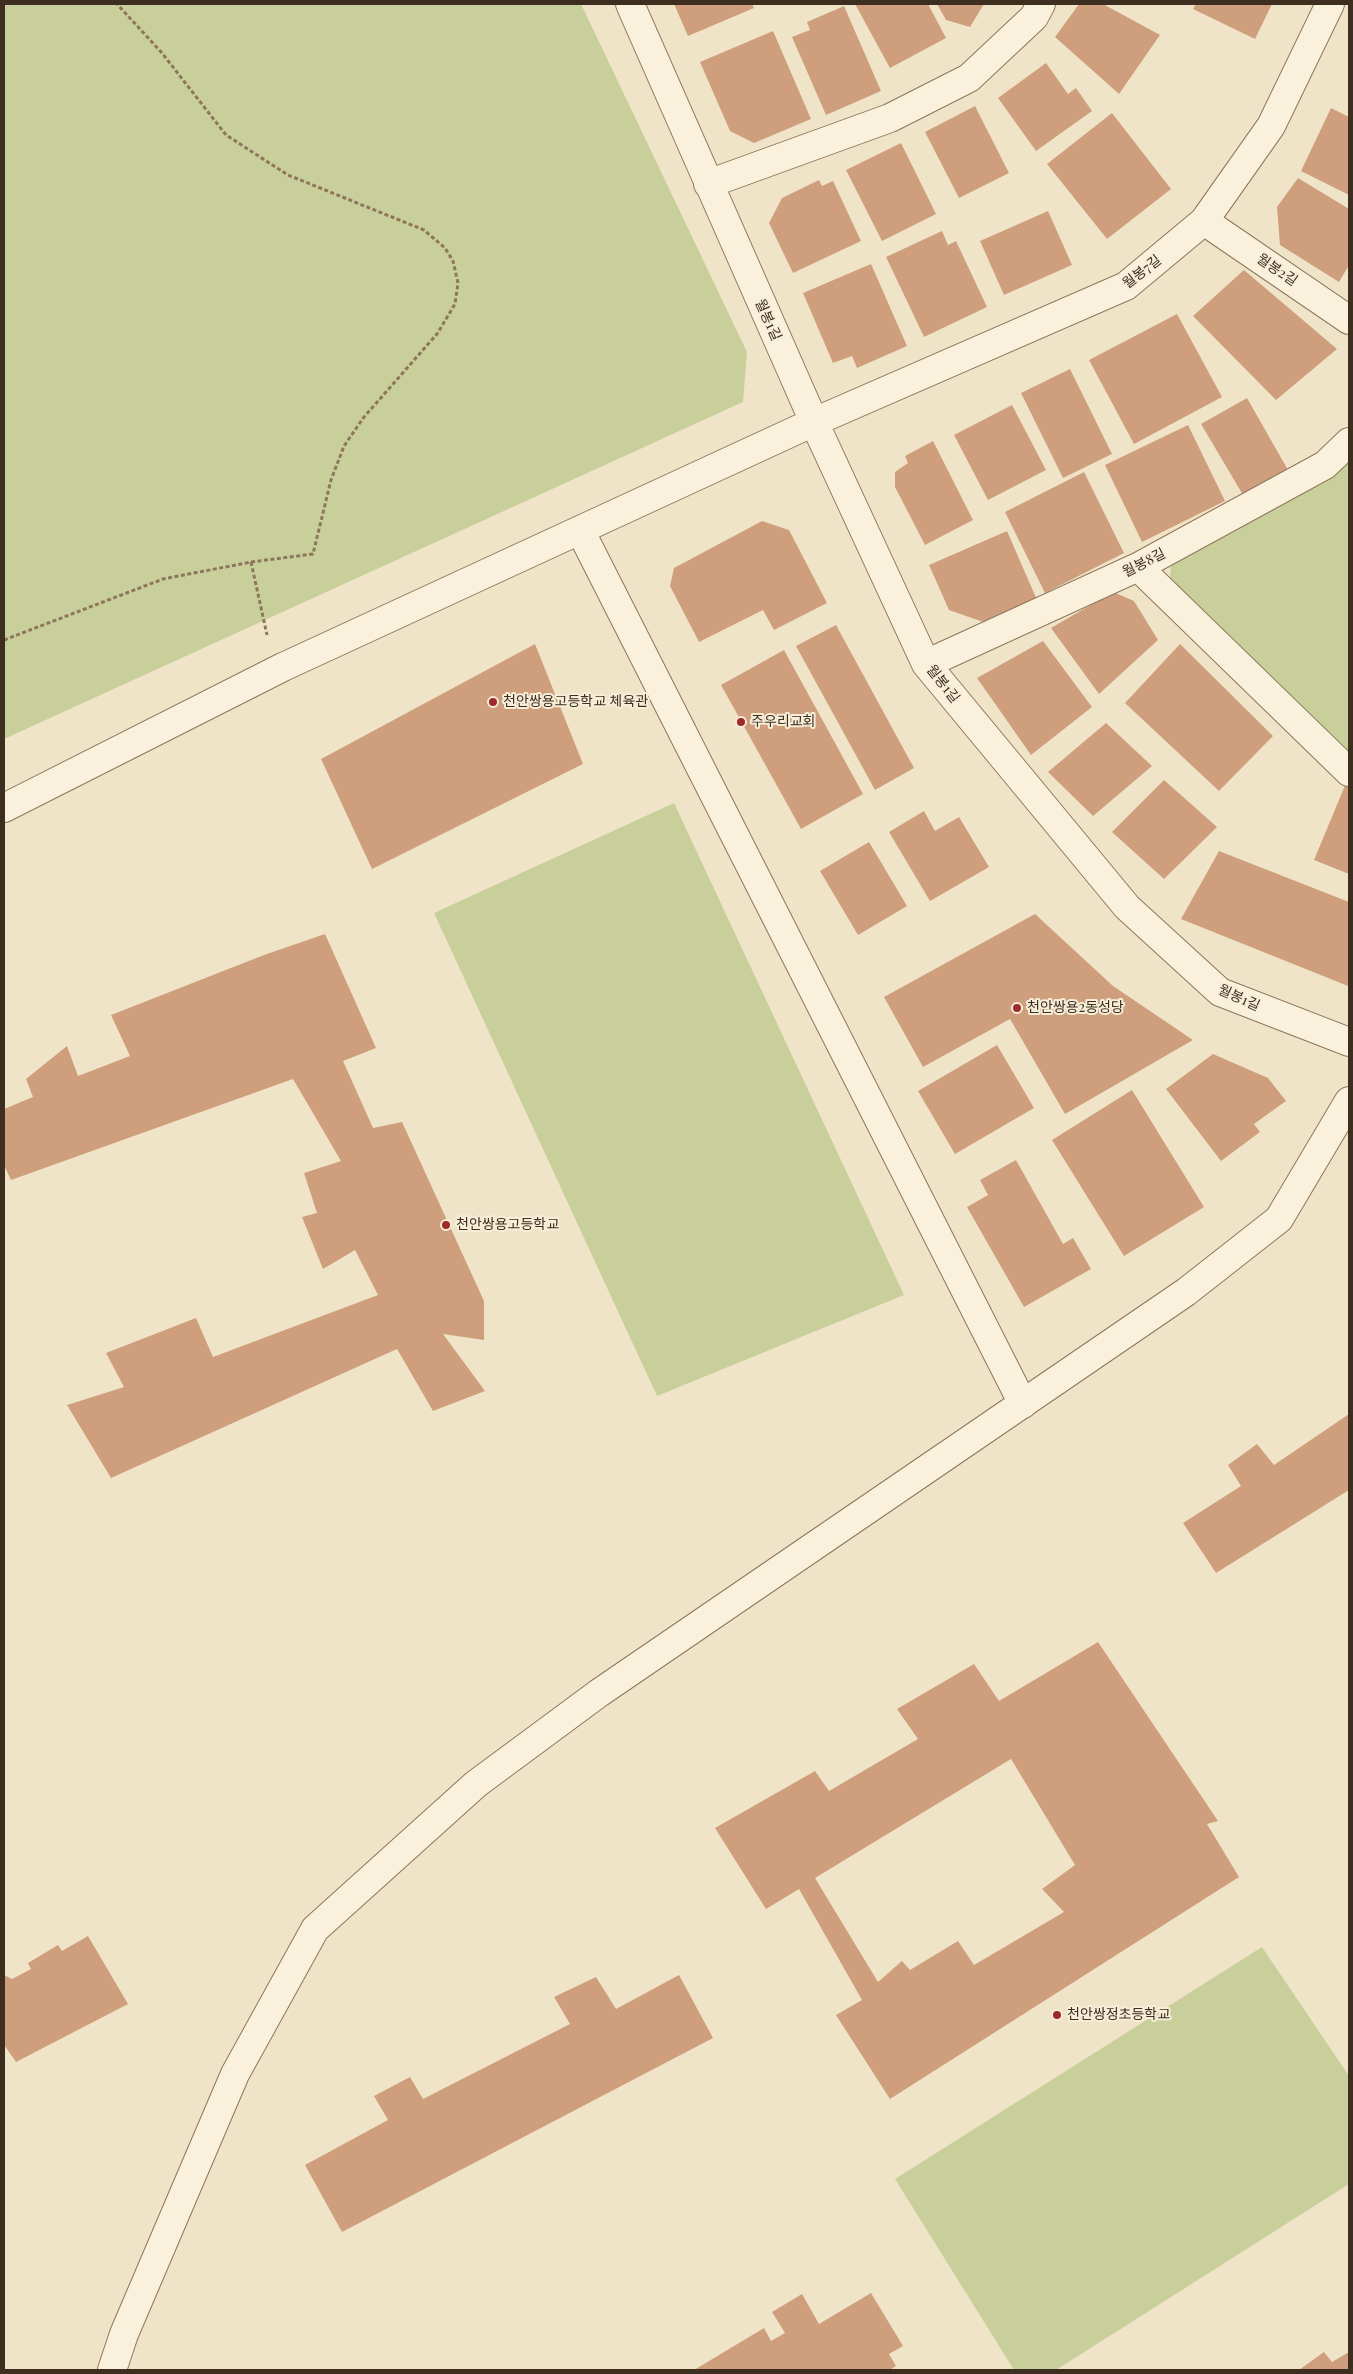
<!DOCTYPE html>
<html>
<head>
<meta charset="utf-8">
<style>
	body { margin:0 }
	#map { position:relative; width:1353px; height:2374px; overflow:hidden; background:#f0e4c8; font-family:"Playfair Display",serif }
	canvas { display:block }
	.frame { position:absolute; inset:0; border:5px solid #3d2e20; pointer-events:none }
</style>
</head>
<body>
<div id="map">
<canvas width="1353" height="2374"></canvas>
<div class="frame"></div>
</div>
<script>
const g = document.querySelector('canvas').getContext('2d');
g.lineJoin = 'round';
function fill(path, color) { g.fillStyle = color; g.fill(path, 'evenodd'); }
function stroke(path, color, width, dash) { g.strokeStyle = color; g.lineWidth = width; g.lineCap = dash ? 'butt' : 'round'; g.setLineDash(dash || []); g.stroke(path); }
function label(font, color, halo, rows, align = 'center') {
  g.font = font + ' "Playfair Display","Noto Sans KR",serif'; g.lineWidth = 4; g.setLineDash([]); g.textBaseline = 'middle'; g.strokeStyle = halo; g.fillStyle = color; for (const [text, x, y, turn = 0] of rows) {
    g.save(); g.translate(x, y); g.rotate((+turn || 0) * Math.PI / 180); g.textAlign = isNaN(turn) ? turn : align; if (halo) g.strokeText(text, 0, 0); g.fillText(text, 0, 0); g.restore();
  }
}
fill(new Path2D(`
	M4,4H581L747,352L743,402L4,739Z
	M1349,455V756L1170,578L1171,565L1331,473Z
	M674,803L904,1295L657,1396L434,913Z
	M1262,1947L1349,2076V2184L1056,2370H1014L895,2179Z`), '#c9cf9b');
fill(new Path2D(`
	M674,4H752L754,8L688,36Z
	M855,4H928L946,38L890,68Z
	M937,4H984L970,27L946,20Z
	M1079,4H1103L1160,35L1119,94L1055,37Z
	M1196,4H1272L1255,39L1193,9Z
	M844,6L881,91L826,115L792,37L810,30L807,22Z
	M773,31L811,119L754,143L730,131L700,62Z
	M1046,63L1068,94L1076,88L1092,111L1036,151L998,98Z
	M975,106L1009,173L959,198L925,132Z
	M1331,108L1349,117V195L1301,171Z
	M1112,113L1171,189L1107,239L1047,164Z
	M901,143L936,214L882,241L846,170Z
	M1298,178L1349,209V265L1339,282L1280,245L1277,207Z
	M819,180L822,186L833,181L861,241L793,273L769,223L782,198Z
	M1048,211L1072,265L1004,295L980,241Z
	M942,231L948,245L956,241L987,307L924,337L886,257Z
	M871,264L907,346L857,368L852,356L833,363L803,293Z
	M1244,270L1337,349L1276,400L1193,316Z
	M1177,314L1222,397L1134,444L1089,360Z
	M1070,369L1112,454L1063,478L1021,393Z
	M1247,398L1288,470L1243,495L1201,424Z
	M1012,405L1046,470L988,500L954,435Z
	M1188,425L1225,501L1142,542L1105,465Z
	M933,441L973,520L925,545L895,487V472L908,463L905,456Z
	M1084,472L1124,553L1045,593L1005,512Z
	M762,521L789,530L827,603L774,630L763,610L699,642L670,586L674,568Z
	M1007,531L1037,600L986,623L949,610L929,565Z
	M1113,592L1134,601L1158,640L1099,694L1051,628Z
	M836,625L914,768L875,790L796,646Z
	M1043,641L1092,707L1031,755L977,678Z
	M535,644L583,764L372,869L321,759Z
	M1180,644L1273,736L1219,791L1125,703Z
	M784,650L863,794L801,829L721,685Z
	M1106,723L1152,766L1093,816L1048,772Z
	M1164,780L1217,827L1164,879L1112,832Z
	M1346,783L1349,784V874L1314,860Z
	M924,811L935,831L959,817L989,867L930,901L889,832Z
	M869,842L907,906L858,935L820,871Z
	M1219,851L1349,902L1348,986L1181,919Z
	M1035,914L1113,986L1193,1040L1065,1114L1010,1019L923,1067L884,997Z
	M325,934L376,1048L343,1061L373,1128L402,1122L484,1301V1340L443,1334L485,1391L433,1411L397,1349L111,1478L67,1405L124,1387L106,1353L196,1318L213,1357L378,1295L355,1250L323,1269L302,1217L317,1213L304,1173L341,1161L293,1079L11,1180L4,1165V1109L33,1097L26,1079L67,1046L78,1076L130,1056L111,1015L264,955Z
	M997,1045L1034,1108L955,1154L918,1091Z
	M1213,1054L1268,1078L1286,1101L1254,1124L1260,1132L1221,1161L1166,1089Z
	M1132,1090L1204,1207L1124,1256L1052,1140Z
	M1016,1160L1063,1244L1073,1238L1091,1269L1024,1307L967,1207L988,1195L980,1180Z
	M1349,1414V1490L1216,1573L1183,1523L1241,1486L1228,1465L1257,1444L1274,1465Z
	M1098,1642L1218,1821L1207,1824L1239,1877L890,2099L836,2015L862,2000L799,1889L766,1909L715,1828L815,1771L829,1791L918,1739L897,1709L974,1664L999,1701ZM1011,1759L1075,1865L1042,1889L1064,1912L974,1965L958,1941L910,1970L902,1961L878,1982L815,1878Z
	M88,1936L128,2004L16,2062L4,2045V1975L12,1979L31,1969L28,1963L58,1945L62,1951Z
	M679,1975L713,2038L342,2232L305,2165L388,2120L374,2096L410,2077L423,2099L570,2024L554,1997L596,1977L616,2009Z
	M871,2293L903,2346L889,2354L896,2366L890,2370H694L764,2328L771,2341L785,2333L772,2312L802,2294L819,2324Z
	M1324,2352L1332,2362L1349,2352V2370H1299Z`), '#cf9f7d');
const street = new Path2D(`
	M630,4L814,422L926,664L1127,907L1220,992L1349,1042
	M708,184L890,118L969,78L1034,17L1041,4
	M1204,221L1349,320
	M580,530L1023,1404
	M1138,567L1349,772
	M926,664L1138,567L1325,465L1349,442
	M4,808L283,667L814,422L1126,286L1204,221L1271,126L1330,4
	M112,2370L124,2334L235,2074L315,1929L476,1784L599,1693L1186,1292L1279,1219L1349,1101`);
stroke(street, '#8d765c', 30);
stroke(new Path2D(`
	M251,562L267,635
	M4,640L163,579L251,562L313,554L331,480L344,446L364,417L437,334L455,304L458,283L453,261L445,248L424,230L288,175L226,135L162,53L117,4`), '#8d765c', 3, [4, 2.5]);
stroke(street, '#faf1dc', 28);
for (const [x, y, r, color] of [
	[493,702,5,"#9e2a2b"],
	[741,722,5,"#9e2a2b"],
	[1017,1008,5,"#9e2a2b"],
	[446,1225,5,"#9e2a2b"],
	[1057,2015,5,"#9e2a2b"]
]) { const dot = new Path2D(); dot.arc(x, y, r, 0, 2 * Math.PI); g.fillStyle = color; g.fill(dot); stroke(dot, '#f7eed8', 2); }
label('14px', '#3d2e20', '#f7eed8', [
	["월봉2길",1277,270,34],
	["월봉7길",1142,272,-38],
	["월봉1길",768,320,66],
	["월봉8길",1144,563,-27],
	["월봉1길",943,684,52],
	["월봉1길",1239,998,24]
]);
label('14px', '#3d2e20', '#f7eed8', [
	["천안쌍용고등학교 체육관",503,702],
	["주우리교회",751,722],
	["천안쌍용2동성당",1027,1008],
	["천안쌍용고등학교",456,1225],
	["천안쌍정초등학교",1067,2015]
], 'left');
</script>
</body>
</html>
